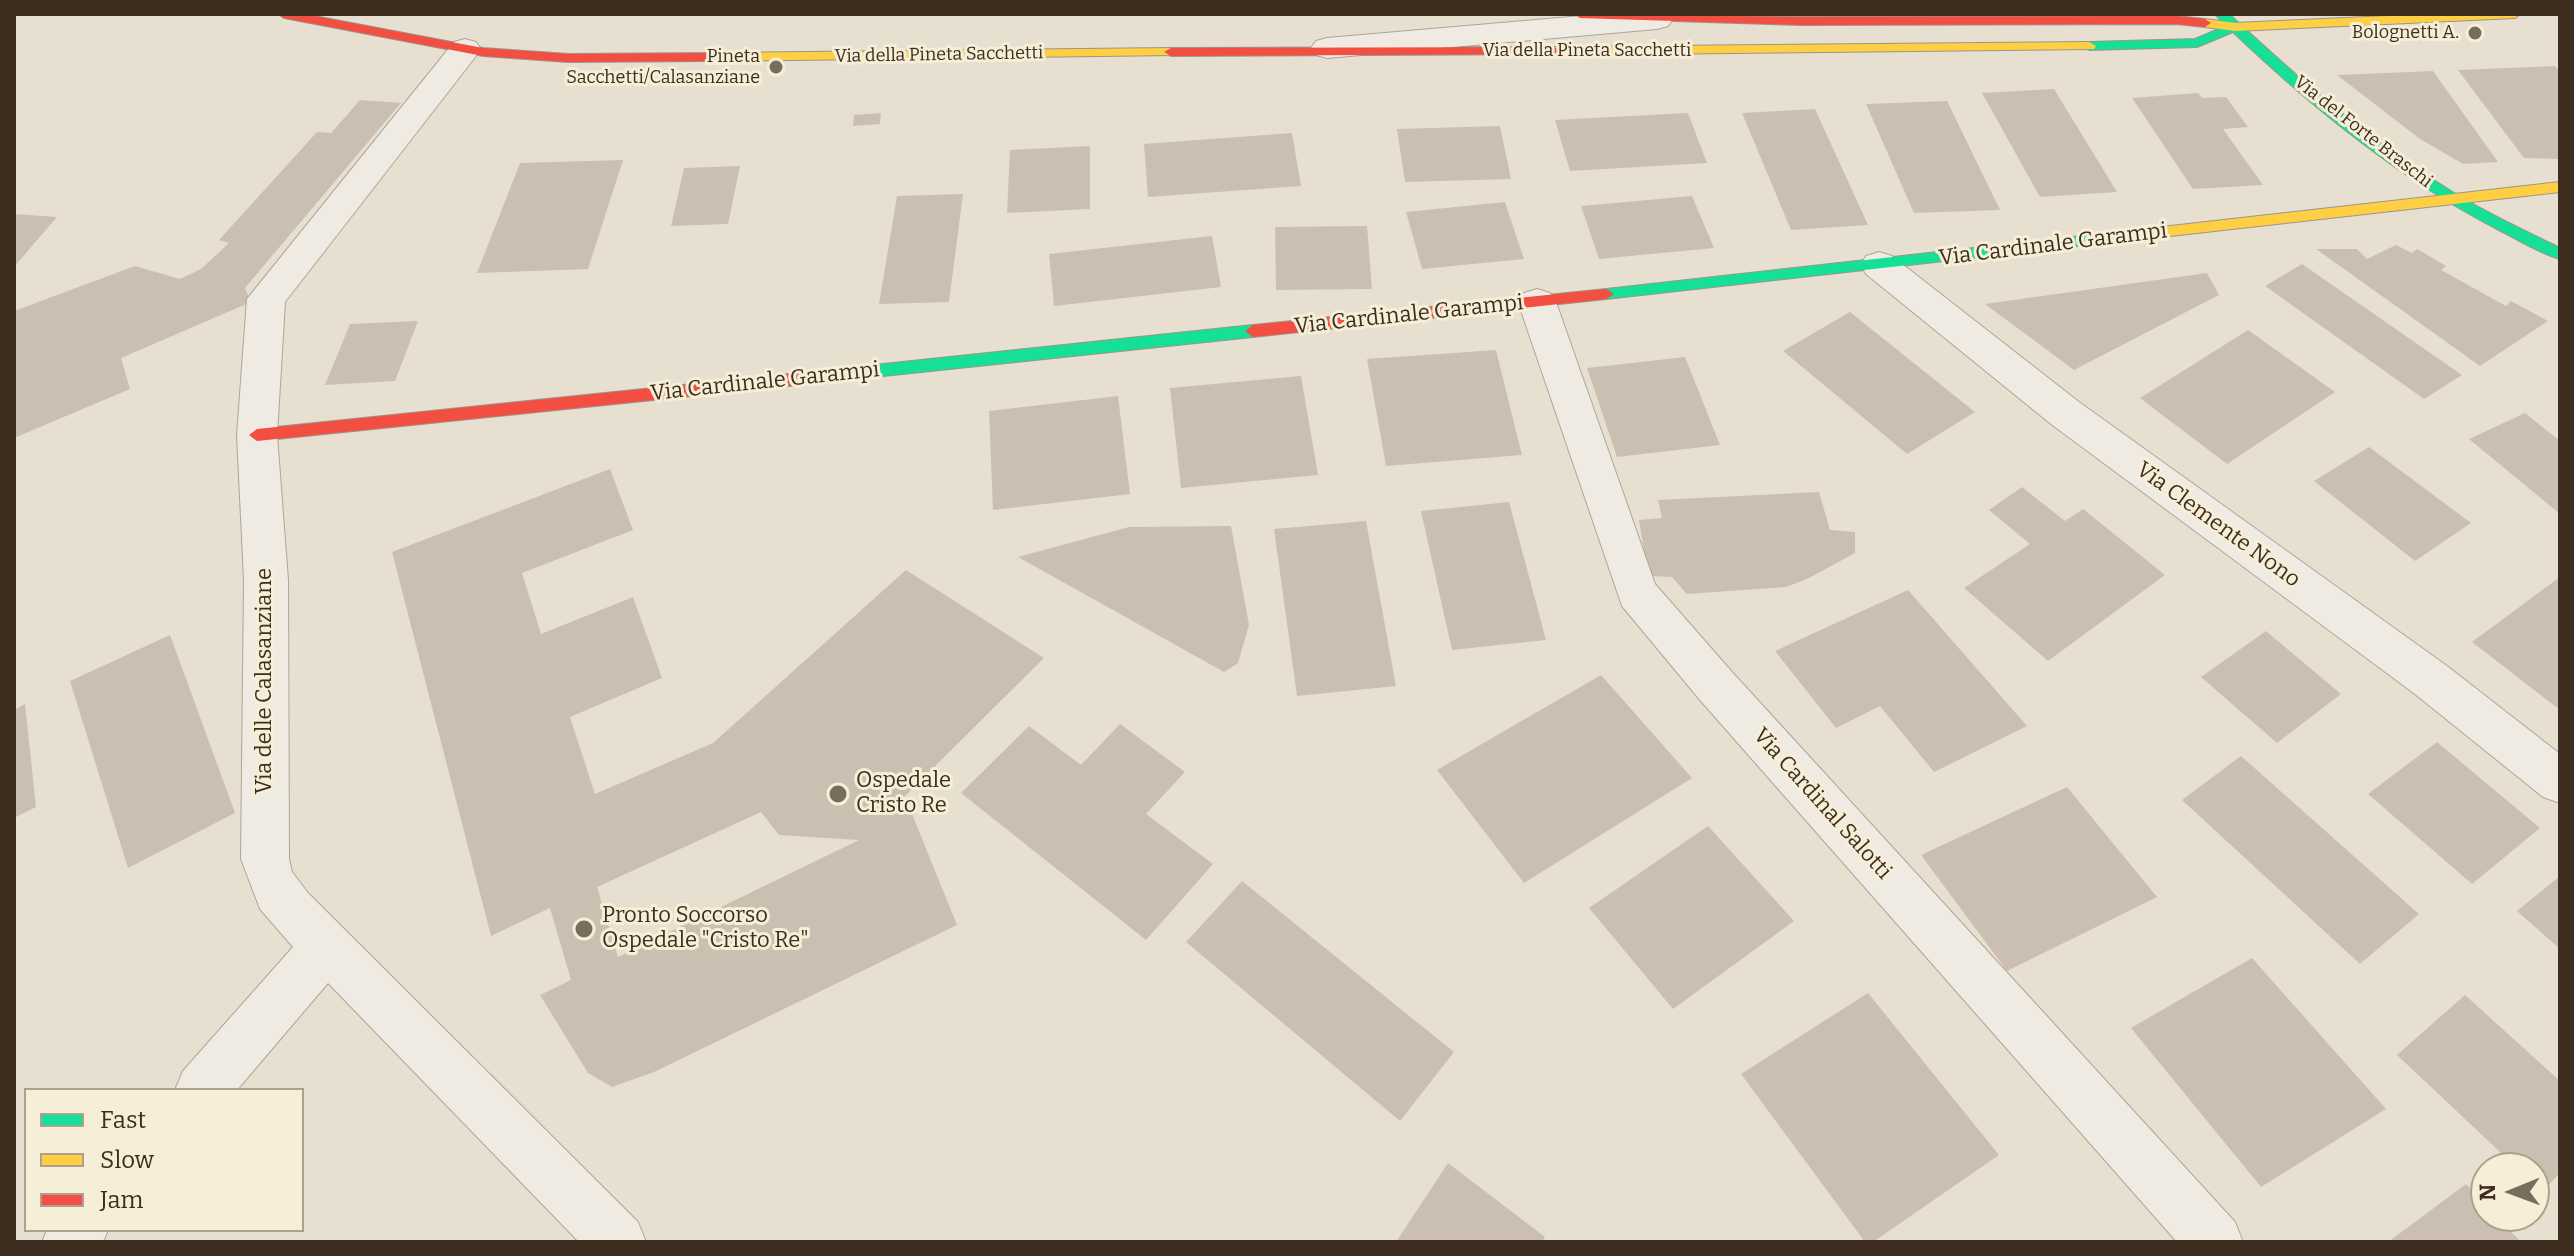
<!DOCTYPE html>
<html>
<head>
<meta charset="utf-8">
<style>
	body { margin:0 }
	#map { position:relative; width:2574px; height:1256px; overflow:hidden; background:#e7e0d1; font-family:Bitter,serif }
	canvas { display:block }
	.frame { position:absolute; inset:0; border:16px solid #3d2e20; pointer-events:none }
	.legend { position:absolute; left:24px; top:1088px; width:280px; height:144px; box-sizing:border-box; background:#f7eed8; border:2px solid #ada18e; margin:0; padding:10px 14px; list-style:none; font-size:24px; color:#3d2e20 }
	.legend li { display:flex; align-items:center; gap:16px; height:40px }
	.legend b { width:40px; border:2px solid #ada18e }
	.north { position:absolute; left:2470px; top:1152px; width:80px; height:80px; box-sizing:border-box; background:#f7eed8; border:2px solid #ada18e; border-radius:50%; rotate:269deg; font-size:22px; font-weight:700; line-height:32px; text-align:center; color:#3d2e20 }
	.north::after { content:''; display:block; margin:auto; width:28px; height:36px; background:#786c5e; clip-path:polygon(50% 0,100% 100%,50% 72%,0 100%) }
</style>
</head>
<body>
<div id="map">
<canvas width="2574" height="1256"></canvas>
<div class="frame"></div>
<ul class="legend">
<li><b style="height:10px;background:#16e098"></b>Fast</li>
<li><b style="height:10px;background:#ffcf43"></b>Slow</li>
<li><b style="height:10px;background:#f24e42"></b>Jam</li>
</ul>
<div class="north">N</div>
</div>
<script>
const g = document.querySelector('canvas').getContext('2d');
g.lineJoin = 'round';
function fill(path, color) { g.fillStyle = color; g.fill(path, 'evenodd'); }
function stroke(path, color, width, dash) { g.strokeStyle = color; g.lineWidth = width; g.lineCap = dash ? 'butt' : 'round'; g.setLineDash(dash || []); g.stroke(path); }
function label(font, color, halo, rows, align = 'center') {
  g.font = font + ' Bitter,serif'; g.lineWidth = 6; g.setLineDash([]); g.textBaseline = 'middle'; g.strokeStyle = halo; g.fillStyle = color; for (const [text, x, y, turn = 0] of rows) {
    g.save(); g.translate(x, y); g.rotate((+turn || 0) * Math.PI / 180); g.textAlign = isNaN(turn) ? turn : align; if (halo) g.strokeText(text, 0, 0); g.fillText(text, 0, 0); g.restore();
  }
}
fill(new Path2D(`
	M2555,66L2560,72V159L2524,158L2458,70Z
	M2433,71L2498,162L2463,164L2420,139L2337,75Z
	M2054,89L2117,192L2040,197L1982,93Z
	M2198,93L2202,98L2226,97L2248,127L2223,129L2263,185L2193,189L2132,98Z
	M360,100L401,103L245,288L251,302L121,358L130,389L14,438V311L135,266L180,279L201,269L229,243L219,240L317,132L331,133Z
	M1947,101L2000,210L1914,213L1866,104Z
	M1815,109L1868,225L1791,230L1742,113Z
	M881,113L880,124L853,126L854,115Z
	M1688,113L1707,163L1570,171L1555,120Z
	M1500,126L1511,179L1405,182L1397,129Z
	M1292,133L1301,186L1148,197L1144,144Z
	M1090,146V209L1007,213L1010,150Z
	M623,160L588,269L477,273L520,163Z
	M740,166L728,224L671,226L684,168Z
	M963,194L949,302L879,304L897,196Z
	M1692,196L1714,248L1599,259L1581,206Z
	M1505,202L1524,259L1422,269L1406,212Z
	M14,214L57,217L14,267Z
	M1367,226L1372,289L1276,290L1275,227Z
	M1212,236L1221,287L1054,306L1049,254Z
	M2396,245L2412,253L2417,249L2446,266L2441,270L2506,306L2511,301L2548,321L2480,366L2316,249H2357L2367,259Z
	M2302,264L2462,375L2424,399L2265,286Z
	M2207,273L2219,295L2074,370L1985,304Z
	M1850,312L1975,412L1907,454L1783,351Z
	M418,321L395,381L325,385L350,324Z
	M2248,330L2335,392L2227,464L2140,398Z
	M1496,350L1522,455L1386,466L1367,359Z
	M1685,357L1720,445L1617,457L1587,368Z
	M1301,376L1318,475L1181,488L1170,388Z
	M1118,396L1130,494L993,510L989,411Z
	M2525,413L2560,441V514L2469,439Z
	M2369,447L2471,523L2415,561L2314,481Z
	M610,469L633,530L522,573L541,634L633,597L662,678L570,717L595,794L713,743L906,570L1044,658L902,799L912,814L957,925L654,1072L612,1087L588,1073L540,995L571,980L550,908L491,936L392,552ZM761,812L779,835L859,840L618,957L597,887Z
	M2022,487L2065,521L2083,509L2165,575L2048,661L1964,588L2030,544L1989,510Z
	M1819,492L1830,530L1855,532V553L1809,578L1786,587L1687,594L1672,577L1648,576L1639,520L1662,518L1658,500Z
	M1509,502L1546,640L1452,650L1421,511Z
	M1366,521L1396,686L1297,696L1274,529Z
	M1231,526L1249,625L1238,663L1224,672L1018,557L1129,527Z
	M2560,577V710L2472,642Z
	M1908,590L2027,726L1934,772L1880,706L1836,728L1775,651Z
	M2266,631L2341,694L2277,743L2201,677Z
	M170,635L235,813L128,868L70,681Z
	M1601,675L1692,778L1524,883L1437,770Z
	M25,704L36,807L14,818V710Z
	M1120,724L1185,772L1146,814L1213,864L1146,940L961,793L1029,726L1081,765Z
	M2437,742L2540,828L2472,884L2368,794Z
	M2241,756L2419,914L2360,964L2182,800Z
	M2067,787L2157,897L2007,971L1921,855Z
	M1708,826L1794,921L1673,1009L1589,908Z
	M2560,876V949L2517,911Z
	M1242,881L1454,1052L1400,1121L1186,942Z
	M2252,958L2386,1109L2261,1187L2131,1028Z
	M1868,993L1999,1155L1873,1242H1865L1741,1074Z
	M2465,995L2560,1081V1173L2542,1192L2534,1184V1168H2517L2397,1055Z
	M1448,1163L1545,1237L1542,1242H1396Z
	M2466,1184L2486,1205V1216H2496L2521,1242H2388Z`), '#cbbfb2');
const street = new Path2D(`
	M1605,14H1669L1673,19L1668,26L1657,29L1327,58L1316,55L1311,48L1316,41L1327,38Z
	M465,39L476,42L481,49L476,56L285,302L277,435L288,580L289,859L292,872L308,893L638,1222L646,1242H579L328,983L237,1090H175L183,1071L293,947L260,909L241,859L244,580L237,435L247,299L454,42Z
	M1879,252L1892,256L2079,402L2447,666L2560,754V803L2543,797L2415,694L2051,424L1866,274L1861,265L1866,256Z
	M1537,289L1550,293L1556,302L1655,584L1732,672L2235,1222L2243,1242H2177L1700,700L1622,606L1518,302L1524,293Z
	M47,1230H108L103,1242H42Z`);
const fast = new Path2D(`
	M2215,14H2229C2295,75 2363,136 2440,184C2478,209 2519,228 2560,248V259C2539,253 2519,240 2499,230C2400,179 2314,109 2233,32L2197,47L2089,50L2082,46L2089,42L2195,39L2226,26Z
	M2135,230L2142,235L2140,239L1606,299L1598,294L1606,289Z
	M1253,325L1261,331L1253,337L798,385L790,379L798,373Z`);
const slow = new Path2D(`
	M2431,14H2521L2515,18L2235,31L2205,27L2199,23L2205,19L2235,23Z
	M2089,42L2096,46L2094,49L1554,55L1547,51L1554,47Z
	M1171,48L1178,52L1176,55L715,61L708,57L715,53Z
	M2560,182V192L2135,240L2128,235L2135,230Z`);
const jam = new Path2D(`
	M278,14H304L483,48L568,54L715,53L722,57L715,61L568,62L483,56L284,18Z
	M1574,14L1800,17L2176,16L2205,19L2211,23L2205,27L2176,24L1800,25L1580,18Z
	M1554,47L1561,51L1559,54L1171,56L1164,52L1171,48Z
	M1606,289L1614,294L1606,299L1253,337L1245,331L1253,325Z
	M798,373L806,379L798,385L257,441L249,435L257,429Z`);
stroke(street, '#ada599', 2);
stroke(fast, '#9c958a', 2);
stroke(slow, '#9c958a', 2);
stroke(jam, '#9c958a', 2);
fill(street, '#efebe3');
fill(fast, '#16e098');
fill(slow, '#ffcf43');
fill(jam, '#f24e42');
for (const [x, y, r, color] of [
	[2475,33,8,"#786c5e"],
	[776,67,8,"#786c5e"],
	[838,794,10,"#786c5e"],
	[584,929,10,"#786c5e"]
]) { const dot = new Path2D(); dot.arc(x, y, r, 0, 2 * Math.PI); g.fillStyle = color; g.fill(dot); stroke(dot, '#f7eed8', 3); }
label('18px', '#3d2e20', '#f7eed8', [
	["Bolognetti A.",2459,33],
	["Pineta",760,57],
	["Sacchetti/Calasanziane",760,78]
], 'right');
label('18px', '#3d2e20', '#f7eed8', [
	["Via della Pineta Sacchetti",1587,51],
	["Via della Pineta Sacchetti",939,55,-1],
	["Via del Forte Braschi",2363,132,38]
]);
label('22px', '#3d2e20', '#f7eed8', [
	["Via Cardinale Garampi",2053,245,-7],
	["Via Cardinale Garampi",1409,315,-6],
	["Via Cardinale Garampi",765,382,-6],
	["Via Clemente Nono",2218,525,36],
	["Via delle Calasanziane",265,681,-90],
	["Via Cardinal Salotti",1822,804,48]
]);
label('22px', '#3d2e20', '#f7eed8', [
	["Ospedale",856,781],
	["Cristo Re",856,806],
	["Pronto Soccorso",602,916],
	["Ospedale \"Cristo Re\"",602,941]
], 'left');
</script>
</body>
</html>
